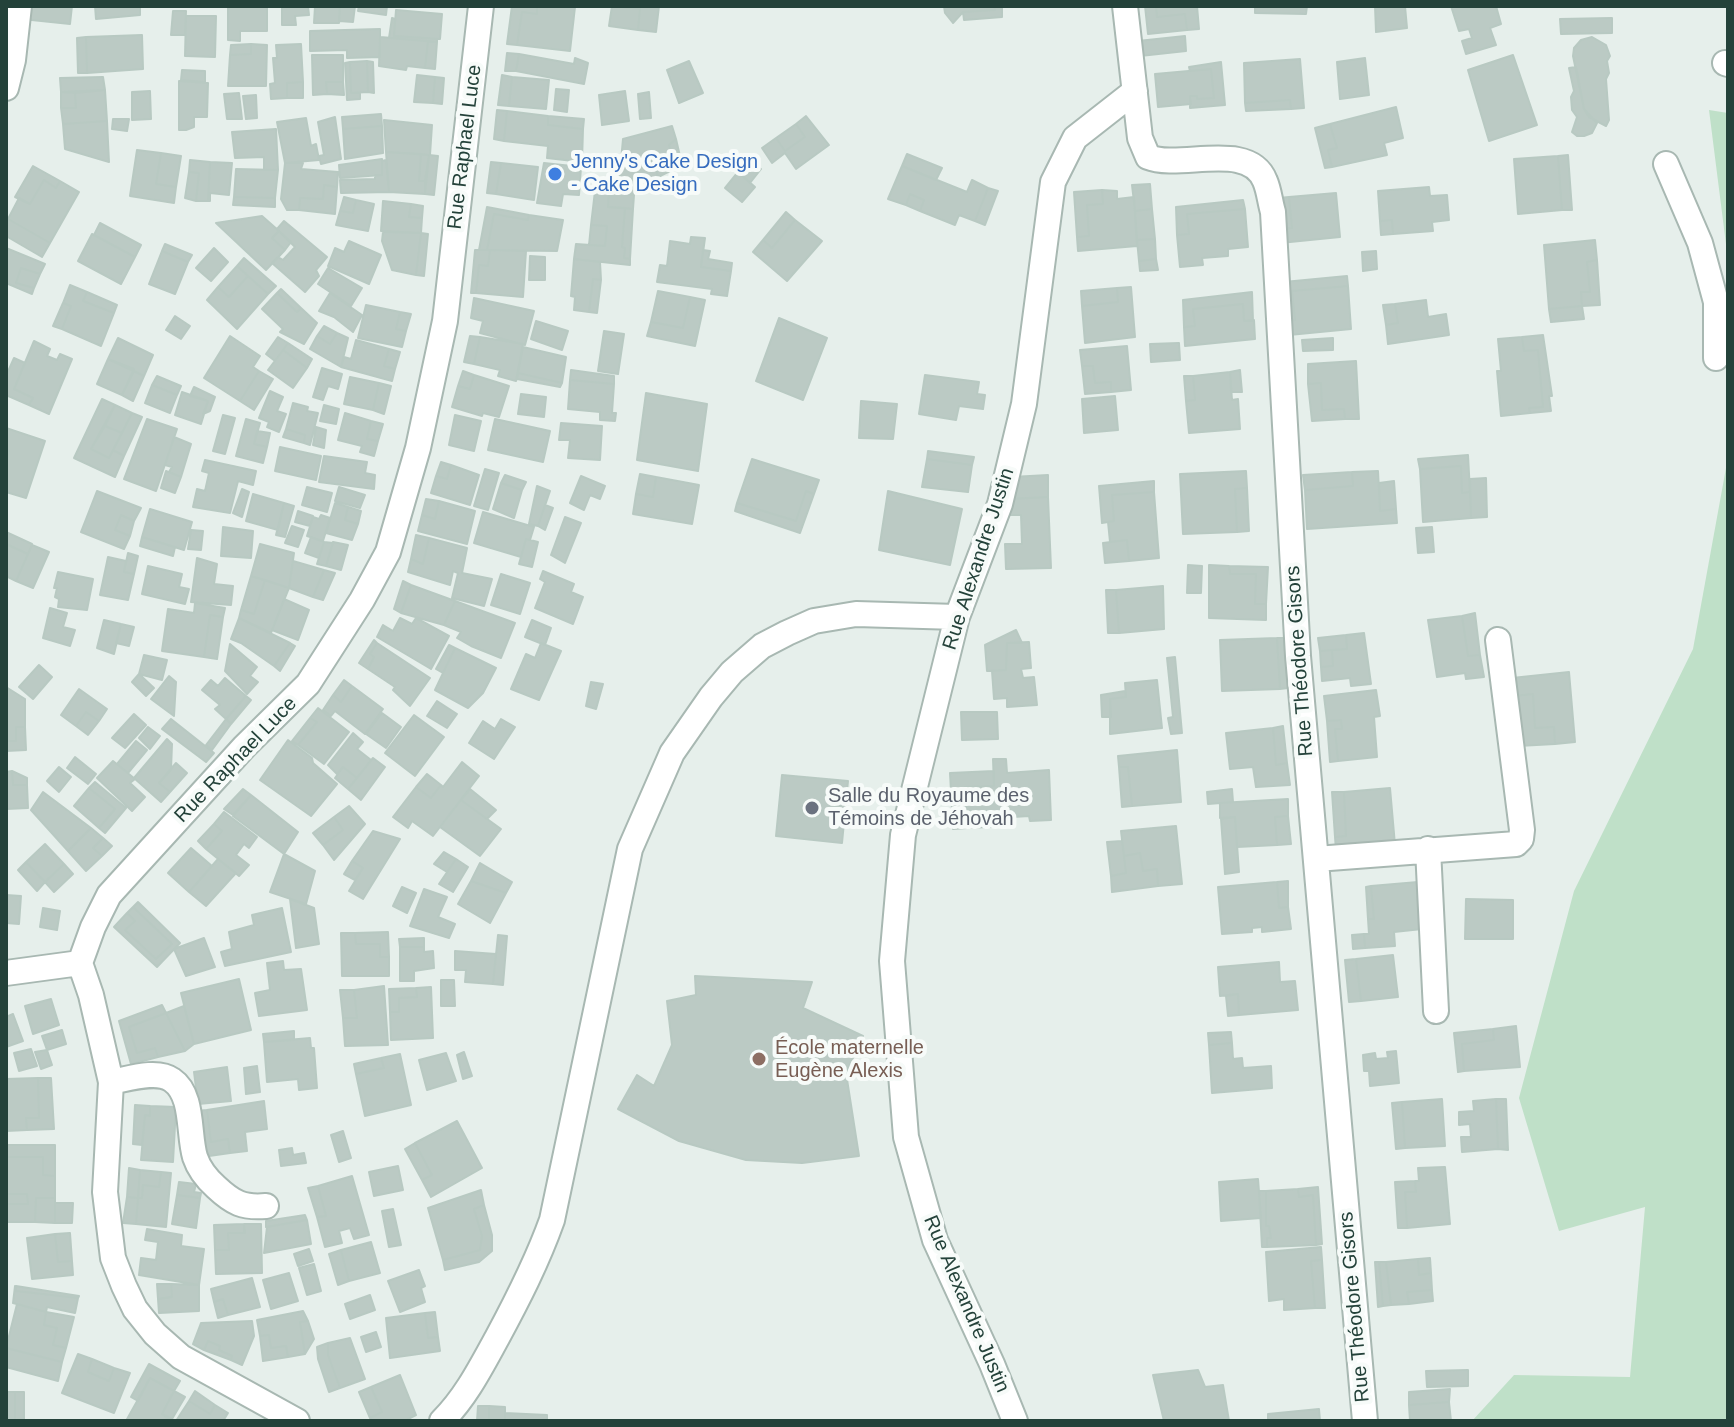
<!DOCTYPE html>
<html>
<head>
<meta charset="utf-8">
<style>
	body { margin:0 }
	#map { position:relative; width:1734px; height:1427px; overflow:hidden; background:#e6efeb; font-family:Arial,sans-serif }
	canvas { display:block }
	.frame { position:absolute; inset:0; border:8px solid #24423a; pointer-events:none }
</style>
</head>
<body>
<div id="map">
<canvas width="1734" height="1427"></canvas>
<div class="frame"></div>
</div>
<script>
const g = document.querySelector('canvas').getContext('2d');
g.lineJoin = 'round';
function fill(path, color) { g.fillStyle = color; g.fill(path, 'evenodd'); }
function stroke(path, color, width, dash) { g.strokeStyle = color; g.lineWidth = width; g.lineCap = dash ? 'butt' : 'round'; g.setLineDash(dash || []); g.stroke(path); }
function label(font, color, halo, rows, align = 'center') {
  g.font = font + ' Arial,sans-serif'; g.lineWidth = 8; g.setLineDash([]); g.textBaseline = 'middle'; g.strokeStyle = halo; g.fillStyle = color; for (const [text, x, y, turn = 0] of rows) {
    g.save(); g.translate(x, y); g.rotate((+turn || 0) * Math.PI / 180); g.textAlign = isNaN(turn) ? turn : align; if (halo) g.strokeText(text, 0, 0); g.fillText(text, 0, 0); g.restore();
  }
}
fill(new Path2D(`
	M1709,110L1728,113V260Z
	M1728,457V1421H1472L1514,1375L1630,1377L1645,1207L1559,1231L1519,1098L1574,891L1693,649Z`), '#bfe0c8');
const building = new Path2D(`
	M23,6H72L70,24L22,19Z
	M95,6H140V15L96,19Z
	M228,6H267V31H240V41L228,40Z
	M282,6H308L309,15L295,16L296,25H282Z
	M315,6H340L339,23H314Z
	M340,6H355L353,22L339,21Z
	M359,6H387L386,15L358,11Z
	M512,6H537V14L522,12L517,45L507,44Z
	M537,6L575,7L570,51L517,45L522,12L537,14Z
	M612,6L640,9L638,30L609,26Z
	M659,6L656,32L638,30L640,9L623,7Z
	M944,6H994L995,10L963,12L953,23L945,13Z
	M994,6H1002V17L964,20L963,12L995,10Z
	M1145,6H1156L1157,17L1185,14L1187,30L1148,34Z
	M1156,6H1197L1199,29L1187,30L1185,14L1157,17Z
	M1255,6H1307L1306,14L1255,13Z
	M1375,6H1405L1407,28L1376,32Z
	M1451,6H1496L1501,24L1490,28L1496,45L1466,54L1462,41L1472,38L1469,29L1459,31Z
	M396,10L442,14L440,39L394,36Z
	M173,11H186L185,35H171Z
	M186,16H216L215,57L185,56Z
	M392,18L395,19L394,36L437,39V42L389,38Z
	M1612,18V33L1561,34L1560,19Z
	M380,29V57L347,58V50L310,51V31Z
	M142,35L143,69L87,73L86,37Z
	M1185,36L1186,51L1140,56L1138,41Z
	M86,37L87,73H78L77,38Z
	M380,37L428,41L425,68L407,66L406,70L379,66Z
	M1592,37L1606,45L1610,56L1607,61L1609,73L1606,79L1609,120L1606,126L1589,117L1584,109L1573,56L1574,48L1581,40Z
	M428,41L437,42L435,69L425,68Z
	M251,44V54L230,55L231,45Z
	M251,44L267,45L266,86H228L230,55L251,54Z
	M301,44L303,82L287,83V98L271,99L270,84L275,83L273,58H277L276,45Z
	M507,53L519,54L516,71H505Z
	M519,54L574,64L575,58L588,63L584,84L516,71Z
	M312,55H343V82H326L327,94L313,95Z
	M1513,55L1537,125L1489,141L1468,70Z
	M1365,58L1369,95L1340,99L1337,62Z
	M1300,59L1304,108L1291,109L1290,100L1245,103L1244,63Z
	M367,61L373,62L374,93L368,92Z
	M367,61L368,92L351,93L350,62Z
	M689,61L703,93L679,103L667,70Z
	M350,62L351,93H360V99L347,100L345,63Z
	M1221,62L1225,105L1190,108V96H1197V99L1214,98L1211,69L1190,71L1189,67Z
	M1576,67L1584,109L1597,123L1592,133L1584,136H1577L1572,132L1577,117L1572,110L1571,97L1574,91L1569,68Z
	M1211,69L1214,98L1197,99V96H1190L1191,104L1158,107L1155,74Z
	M182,70L205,71V82L181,80Z
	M417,75L435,77L433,103L414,102Z
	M502,75L512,77L509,106L498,105Z
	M103,77L105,90L61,92L60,78Z
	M435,77L444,78L442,104L433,103Z
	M512,77L549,80L546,109L509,106Z
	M179,81L208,83L207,117H194V127L186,130H179Z
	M303,82V98H287V83Z
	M326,82H343L344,95L327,94Z
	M556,89L569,90L567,112L554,110Z
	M105,90L107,121L63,124L61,108H76L75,93Z
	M150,91L151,119L132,120V92Z
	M625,91L629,121L602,125L599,95Z
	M61,92L75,93L76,108H61Z
	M649,92L651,118L640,119L638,94Z
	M239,93L242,119H227L224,94Z
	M256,95L257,118L246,119L243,96Z
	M1290,100L1291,109L1246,111L1245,103Z
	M1396,107L1403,138L1384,143L1387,155L1332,167L1328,150L1337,148L1330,124Z
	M497,110L507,111L504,141L494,139Z
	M507,111L548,116V125L583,129L582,162L547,158L548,146L504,141Z
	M381,114L382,126L343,129L342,117Z
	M548,116L584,119L583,129L548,125Z
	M806,116L829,145L796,169L785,153L772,163L762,148L776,138L785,151L805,137L796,124Z
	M335,117L341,159L321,164L319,156L324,155L318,122Z
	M306,118L311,146L316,144L319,160L285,163L277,122Z
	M113,119H129L127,131L112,129Z
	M384,120L432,125L430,155L386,152Z
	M107,121L109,162L65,149L63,124Z
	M796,124L805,137L785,151L776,138Z
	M1330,124L1337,148L1328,150L1332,167L1325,168L1315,128Z
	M382,126L383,153L345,159L343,129Z
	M672,126L676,139L669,145L674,162L655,166L658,177L640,185L633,194L618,193L623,139Z
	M276,129L278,170H264V157L235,158L232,132Z
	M676,139L682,165L658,177L655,166L674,162L669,145Z
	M137,150L161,153L156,184L176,187L174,203L130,196Z
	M386,152L421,154L419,181H425V194L389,192Z
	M161,153L181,156L176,187L156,184Z
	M421,154L429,155L425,181H419Z
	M907,154L942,168L936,180L902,166Z
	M429,155L438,156L434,195L425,194Z
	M1568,155L1572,210H1562L1558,156Z
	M1558,156L1562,210L1518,214L1514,159Z
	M382,159V175L340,178L339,165Z
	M190,160L210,162L208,201H196L199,173L189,172Z
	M386,160L389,192L341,193L340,180L375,179V175H382V161Z
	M748,160L761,169L750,183L738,172Z
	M210,162L232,163L229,195L210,193V201H208Z
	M491,162L501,163L496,194L487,193Z
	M285,163H303L301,169L338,172L337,187L324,185L323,199L300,198L299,210H287L281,199Z
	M501,163L538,167L534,200L496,194Z
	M544,163L581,167L579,195L563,194L561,206L537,203Z
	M33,166L60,181L56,188L44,180L30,204L15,197Z
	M902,166L967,192L972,180L988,188L975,221L959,215L955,225L920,211L924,200L910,194L906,205L888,199Z
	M236,169L278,170L275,198L234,197Z
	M189,172L199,173L196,201L185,198Z
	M738,172L755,187L742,202L725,188Z
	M44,180L56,188L60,181L79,192L50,243L8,219L19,198L30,204Z
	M1150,184L1152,209L1135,211L1132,185Z
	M324,185L337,187L335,214L299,210L300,198L323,199Z
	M1429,187L1430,196L1447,195L1449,220L1432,222L1433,231L1393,234L1392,220L1380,221L1378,191Z
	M988,188L998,191L985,225L975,221Z
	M1102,190L1117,191V199L1134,197L1137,246L1078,251L1077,237L1089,236L1087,205L1103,204Z
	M1102,190L1103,204L1087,205L1089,236L1077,237L1074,192Z
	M595,191L609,193L608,207L625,208L622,247L625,248L624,258L630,259V265L574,259L576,244L605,246L607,226L591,225Z
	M609,193L634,195L633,209L608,207Z
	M1336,193L1340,237L1280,243L1279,230L1292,228L1289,197Z
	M910,194L924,200L920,211L906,205Z
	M234,197L275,198V207L233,205Z
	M344,197L356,200L353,213L340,211Z
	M1289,197L1292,228L1282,229L1279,198Z
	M356,200L374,204L368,231L336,225L340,211L353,213Z
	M1243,200L1245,209L1187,214L1189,234L1177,235L1176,207Z
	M383,201L411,204L409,217L422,218L421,233L381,231Z
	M411,204L423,206L422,218L409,217Z
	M487,207L529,215L528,220L494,214L487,250H479Z
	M625,208L633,209L630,259L624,258L625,248L622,247Z
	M1152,209L1155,239L1137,240L1135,211Z
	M1245,209L1248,247L1228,249V256L1202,258L1203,265L1180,267L1177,235L1189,234L1187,214Z
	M786,212L795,220L772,248L763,240Z
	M494,214L528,220L529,215L563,220L557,251L487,250Z
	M262,216L279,231L272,238L285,250L266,270L216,223Z
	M8,219L50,243L42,257L6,236Z
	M795,220L822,241L787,281L753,252L763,240L772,248Z
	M1392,220L1393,234L1381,235L1380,221Z
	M284,221L327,257L316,270L319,276L305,292L272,263L278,257L283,260L295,247L277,229Z
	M100,223L141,245L135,257L94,235Z
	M591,225L607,226L605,246L589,245Z
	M279,231L291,242L285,250L272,238Z
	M383,232L421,233L416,275L392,270L382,241Z
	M421,233L428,234L424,276L416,275Z
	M92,234L135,257L121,284L78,261Z
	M691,237L705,238L701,267L731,271L727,296L711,294L712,289L657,282L660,265L667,266L670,241L690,244Z
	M1155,239L1156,259L1139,261L1137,240Z
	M1595,240L1597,260L1587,262L1590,292H1581L1582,306L1549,309L1544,245Z
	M349,241L381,255L369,284L328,266L335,248L344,252Z
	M165,244L192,255L188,262L162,251Z
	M6,248L45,264L40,274L21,268L16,283L34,288L32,294L6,283Z
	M214,248L228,262L211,281L196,268Z
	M475,250H490L488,266L479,265L476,293H471Z
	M490,250L526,251L523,297L476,293L479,265L488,266Z
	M703,250L710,251L708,259L732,263L731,271L701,267Z
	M162,251L188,262L175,294L149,284Z
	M1376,251L1377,269L1363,271L1362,252Z
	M530,256L545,257V280H529Z
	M244,258L276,286L268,294L237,266Z
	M574,259L600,262L601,280L593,279L589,312L574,310L575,297L571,296Z
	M1156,259L1158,270L1140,271L1139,261Z
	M1597,260L1600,305L1582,306L1581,292H1590L1587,262Z
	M237,266L248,276L229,297L218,287Z
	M21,268L40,274L34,288L16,283Z
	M328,268L362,288L351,306L318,284Z
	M248,276L268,294L237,329L207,300L218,287L229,297Z
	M1347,276L1348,286L1292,291L1295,320L1288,321L1284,282Z
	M593,279L601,280L597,313L589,312Z
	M70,285L87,292L83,301L114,313L101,346L62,329L71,306L63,303Z
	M1348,286L1351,329L1289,335L1288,321L1295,320L1292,291Z
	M1131,287L1135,337L1085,343L1082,306L1118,302L1117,288Z
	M1117,288L1118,302L1082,306L1081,291Z
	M281,289L301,308L297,312L277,293Z
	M658,291L690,297L683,328L651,322Z
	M87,292L117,305L114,313L83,301Z
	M1252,292L1253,321H1244L1243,304L1193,309L1195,326L1184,327L1183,300Z
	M277,293L297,312L301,308L317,323L304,344L280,332L283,329L262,309Z
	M330,293L362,315L353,332L334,317L319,311Z
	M690,297L705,300L695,346L647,336L651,322L683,328Z
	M474,298L534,311L525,345L480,333L483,321L471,318Z
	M1426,300L1428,317L1446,314L1449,335L1388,344L1386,325L1398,323L1395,304Z
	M63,303L71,306L62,329L53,326Z
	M1243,304L1244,321L1254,320L1255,339L1185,346L1184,327L1195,326L1193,309Z
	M1395,304L1398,323L1386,325L1383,305Z
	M366,305L400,312L396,329L406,331L402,347L358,338Z
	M1582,306L1584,319L1551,322L1549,309Z
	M400,312L411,314L406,331L396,329Z
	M175,316L190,326L181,339L166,330Z
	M779,318L827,338L803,400L756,381Z
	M536,321L568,331L562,350L531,339Z
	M324,326L337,333L330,344L317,336Z
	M604,331L624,334L618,374L598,371Z
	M337,333L348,338L341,367L310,349L317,336L330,344Z
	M1543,335L1552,396H1549L1551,411L1530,413L1529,408L1543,407L1538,350L1524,351L1522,337Z
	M230,336L260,356L253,367L259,371L240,401L204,378Z
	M470,336L480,337L474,364L464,362Z
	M278,337L288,343L275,361L266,354Z
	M480,337L523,344L516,381L498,376L500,370L474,364Z
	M1522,337L1524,351L1538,350L1543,407L1529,408L1530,413L1501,416L1497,371H1501L1498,339Z
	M118,338L153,355L144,376L108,359Z
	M1333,338V350L1303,351L1302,340Z
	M356,340L389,349L384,366L395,369L392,381L341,367L344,357L351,359Z
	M34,341L50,349L47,356L57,360L60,354L72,359L49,414L29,405L33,398L14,389Z
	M288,343L312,359L307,368L283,350Z
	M1179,343L1180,360L1151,362L1150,344Z
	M1127,346L1131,390L1111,392V382L1095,383L1093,366H1082L1080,350Z
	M523,347L566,357L562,383L518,373Z
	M389,349L400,352L395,369L384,366Z
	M283,350L307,368L293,388L268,370Z
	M14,358L25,363L14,389L33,398L29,405L6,395V376Z
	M108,359L134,369L122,395L97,384Z
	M1356,361L1359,419H1345L1344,409L1322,410L1321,383L1308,384V364Z
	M1082,366H1093L1095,383L1111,382V392L1085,394Z
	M322,368L342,374L338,389L328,386L323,400L313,397Z
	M571,370L614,376V384L570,380Z
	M1240,370L1242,392H1231L1230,372Z
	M134,371L144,376L133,401L122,395Z
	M259,371L273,379L254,410L240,401Z
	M463,371L474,375L470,389L458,386Z
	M1230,372L1232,400L1238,399L1240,429L1189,433L1186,401L1195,400L1193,376Z
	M518,373L562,383L560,387L517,379Z
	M474,375L509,386L499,417L483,413L482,416L452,407L458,386L470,389Z
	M925,375L979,382L977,394L985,395L983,409L959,406L956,420L919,414Z
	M157,376L181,386L177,395L152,385Z
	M1184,376H1193L1195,400L1186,401Z
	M350,377L379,383L373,410L344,404Z
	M570,380L614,384L612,413H616L615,421L600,420V412L568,409Z
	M379,383L391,386L384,414L373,410Z
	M1321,383L1322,410L1344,409L1345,419L1312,421L1308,384Z
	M152,385L177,395L170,413L145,403Z
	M194,387L215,397L210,411L203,414L208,401L190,396Z
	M270,391L283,397L277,411L286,414L279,432L267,427L269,422L259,418Z
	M182,392L208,401L201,424L175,415Z
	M646,393L707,404L698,471L637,460Z
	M521,394L546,397L544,417L518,414Z
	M1115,396L1118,430L1084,433L1082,399Z
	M102,399L115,405L91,449L109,458L113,450L124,456L115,477L74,458Z
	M861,401L897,404L893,439L859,438Z
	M293,403L308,407L307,411L318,413L310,445L304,443L305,435L286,429Z
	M115,405L132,413L122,433L105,426Z
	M324,405L339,409L336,424L320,421Z
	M132,413L142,417L124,456L113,450Z
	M345,413L371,421L367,439L378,441L374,456L360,452L362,446L338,440Z
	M223,415L235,418L225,454L213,451Z
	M455,415L481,421L474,451L449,445Z
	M147,419L177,429L156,491L124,479Z
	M246,419L260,423L254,444L267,447L263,463L236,456Z
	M495,419L550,431L543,462L488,450Z
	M371,421L383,424L378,441L367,439Z
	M561,423L602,426L600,460L568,458L570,440H559Z
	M105,426L122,433L109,458L91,449Z
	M316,427L326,430L324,448L313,445Z
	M6,428L45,441L26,498L6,492V461L9,451L6,450Z
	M286,429L305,435L304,443L283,437Z
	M257,431L270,433L267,447L254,444Z
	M174,437L191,444L181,477L169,472L172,467L165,465Z
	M280,447L321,456L316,480L275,471Z
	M928,451L974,457L972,465L927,459Z
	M1468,455L1470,492L1462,493L1461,466L1420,469L1418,459Z
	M324,456L367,462L365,473L375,475L374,489L319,482Z
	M752,459L819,480L814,494L806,491L796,521L737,503Z
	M927,459L972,465L968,492L922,487Z
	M205,460L256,471L253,485L238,481L230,513L193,507L197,489L205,491L209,473L202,471Z
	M441,462L451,465L447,479L436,476Z
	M451,465L479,475L470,505L431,493L436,476L447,479Z
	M1461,466L1462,493L1470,492L1471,518L1423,522L1420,469Z
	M485,469L499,473L488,510L474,506Z
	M166,471L181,477L175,493L161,488Z
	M1246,471L1247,488L1235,489L1237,532L1183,534L1180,474Z
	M1378,471L1380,511L1396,509L1397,523L1307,529L1305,490L1353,486L1352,472Z
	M1352,472L1353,486L1305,490L1303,475Z
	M640,474L656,477L653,497L636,494Z
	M505,475L526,482L522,490L501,483Z
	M1048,475V497L1012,499V477Z
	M581,476L605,486L600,499L590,495L584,510L570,503Z
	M656,477L699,485L692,524L633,514L636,494L653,497Z
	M1486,478L1487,517L1471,518L1470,479Z
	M1154,481V492L1112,495L1114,521L1102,523L1099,486Z
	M1394,481L1396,509L1380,511L1379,483Z
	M501,483L522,490L514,518L493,509Z
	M537,486L550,491L538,526L529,524Z
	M307,487L332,493L327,512L302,505Z
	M339,487L365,495L360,508L335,501Z
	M1247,488L1249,531L1237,532L1235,489Z
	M242,489L249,492L242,517L233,513Z
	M97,491L141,508L134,521L121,515L115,530L130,536L124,549L81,532Z
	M806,491L814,494L800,533L735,511L737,503L796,521Z
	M888,491L962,509L950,565L879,550Z
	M1154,492L1159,558L1129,561L1127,540L1110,542L1108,522L1114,521L1112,495Z
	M253,494L284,503L278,530L246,521Z
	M1048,497L1051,568L1006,569L1005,544H1022L1021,515H1009V499Z
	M426,499L439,501L435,519L422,515Z
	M439,501L475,511L467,544L418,531L422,515L435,519Z
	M284,503L294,506L285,537L276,535Z
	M335,503L348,507L345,520L358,524L352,540L326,533Z
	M545,505L553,508L545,530L538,526Z
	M348,507L361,511L358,524L345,520Z
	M150,509L192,522L184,550L142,537Z
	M298,511L313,516L310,526L295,522Z
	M483,512L534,527L530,540L526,539L521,557L474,543Z
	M121,515L134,521L130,536L115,530Z
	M321,515L330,518L323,541L307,536L313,517L319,519Z
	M565,517L581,523L565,563L551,555Z
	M292,526L304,530L298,547L285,543Z
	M223,527L253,531L251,558L221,556Z
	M1432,527L1434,552L1418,553L1416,528Z
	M191,530L203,531L201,550L188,549Z
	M6,532L32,544L28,554L6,544Z
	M416,535L429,538L423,564L411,559Z
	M142,537L175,547L173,556L140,546Z
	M311,537L324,542L319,558L305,553Z
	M429,538L467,548L462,573L492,579L484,606L452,598L458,573L453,571L450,585L408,572L411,559L423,564Z
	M526,539L538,542L532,567L519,564Z
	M1127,540L1129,561L1105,563L1103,543Z
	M324,542L333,543L326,566L317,564Z
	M333,542L348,545L341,570L326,566Z
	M6,544L28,554L32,545L16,581L6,576Z
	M260,544L294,553L289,588L251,576Z
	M32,545L49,552L33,588L16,581Z
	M128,553L138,556L134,574L124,572Z
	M108,557L126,561L124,572L134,574L128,600L100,595Z
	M197,558L217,564L214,584L233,586L231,605L191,602Z
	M293,561L324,570L313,597L289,588Z
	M1188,565L1202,566L1201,593H1187Z
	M1209,565L1229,566L1230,574H1256L1255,604H1266V620L1209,618Z
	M148,566L182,574L179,587L189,589L185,604L142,594Z
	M1229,566L1268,567L1266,604H1255L1256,574H1230Z
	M324,570L335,573L323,600L313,597Z
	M543,571L574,584L571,592L583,597L573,624L535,608L545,582L540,579Z
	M58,572L93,579L87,610L58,607L59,599L55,597L57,588H54Z
	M501,574L530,583L520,614L491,605Z
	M251,576L265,580L254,614L241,610Z
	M265,580L289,588L271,633L239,618L241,610L254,614Z
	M403,581L411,585L401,613L394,609Z
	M411,585L455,601L444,625L401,613Z
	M1163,586L1164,629L1119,633L1116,590Z
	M1106,590H1116L1119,633H1108Z
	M284,599L309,610L298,640L272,630Z
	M455,601L515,623L501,658L471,646L457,638L461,632L444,625Z
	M195,603L225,608L223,617L210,615L204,657L162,651L168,609L194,613Z
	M50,608L67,613L63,627L75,630L70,646L43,638Z
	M1475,613L1480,655L1468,656L1462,616Z
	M210,615L223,617L217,659L204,657Z
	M1462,616L1468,656L1480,655L1484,677L1466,679L1465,673L1437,677L1428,620Z
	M239,618L290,643L274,666L241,643L231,639Z
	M400,618L412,624L416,618L449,636L431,669L377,637L383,625L393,631Z
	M104,620L121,624L114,654L97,648Z
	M532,620L551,628L545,645L525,637Z
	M121,624L134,627L129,646L116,643Z
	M1016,630L1022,643H1007L1006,670L987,671L985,645Z
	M1364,633L1371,684L1351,686L1350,678L1322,681L1321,667L1333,666L1332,650L1347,649L1346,635Z
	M1346,635L1347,649L1320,651L1318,638Z
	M1277,638L1280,689L1222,691L1220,640Z
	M1277,638H1284L1288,688L1280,689Z
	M374,640L377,643L370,654L374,657L368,669L359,663Z
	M1029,642L1031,668L1021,669L1023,678L1034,677L1037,705L1007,707V698L994,699L992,671L1006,670L1007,643Z
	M290,643L295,646L280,671L274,666Z
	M377,643L430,678L410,706L393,690L395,687L368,669L374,657L370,654Z
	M541,643L561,651L539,700L511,689L526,654L535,658Z
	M230,644L257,667L250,676L258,682L247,694L225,671Z
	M449,645L455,648L443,673L436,669Z
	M455,648L496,668L483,693L468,708L435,690Z
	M1332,650L1333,666L1321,667L1320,651Z
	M144,655L167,660L162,680L139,674Z
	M1175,657L1182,733L1171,734L1168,718L1173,717L1167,658Z
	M39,665L52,677L33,699L19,687Z
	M1569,672L1575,742L1555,744L1554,727L1535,728L1533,694L1514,696L1512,678Z
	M139,674L154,688L146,696L132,682Z
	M169,676L176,682L174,716L151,699Z
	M225,678L246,696L226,719L215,709L220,705L202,690L211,680L218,686Z
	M344,680L352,686L341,702L333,695Z
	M1157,680L1162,728L1110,734V699L1126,697L1125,683Z
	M591,682L603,684L596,709L586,706Z
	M352,686L383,709L365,734L335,711L331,716L323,710L333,695L341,702Z
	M6,687L25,699V727H16V741H6Z
	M79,689L107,709L99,721L86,712L76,726L61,715Z
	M1376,690L1380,716L1374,717L1377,757L1338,761L1335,729H1342L1341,720L1327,721L1324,696Z
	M1125,691L1126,697L1110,699L1111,717H1102L1101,695Z
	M1533,694L1535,728L1554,727L1555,744L1518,746L1514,696Z
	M246,696L251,700L231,724L226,719Z
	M437,701L457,714L447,728L427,716Z
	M318,708L349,732L324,764L298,745L317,722L310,718Z
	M86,712L99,721L88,735L76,726Z
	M961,712H997L998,739L962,740Z
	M382,713L401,727L386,748L366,734Z
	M134,714L146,725L125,748L112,738Z
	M414,715L444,737L415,776L385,753Z
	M310,718L317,722L298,745L292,741Z
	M171,719L214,753L206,762L162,729Z
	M226,719L231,724L212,750L206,745Z
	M501,719L515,727L494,759L469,743L483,721L495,729Z
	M1341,720L1342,729H1335L1338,761L1330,762L1327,721Z
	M1283,726L1287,763L1276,765L1273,728Z
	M16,727H25L26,750L6,751V741H16Z
	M148,727L160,736L150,749L139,738Z
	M1273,728L1276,765L1287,763L1290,785L1256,787L1253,767L1230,769L1226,733Z
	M353,733L363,742L357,749L371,760L357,778L343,767L337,774L328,765Z
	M167,739L172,744L171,770L159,783L170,792L161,802L134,778Z
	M288,740L312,758L313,763L337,784L311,816L260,780Z
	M136,741L147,750L128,773L117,764Z
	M1177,750L1181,802L1132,806L1128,767H1119L1118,756Z
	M75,757L96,774L88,784L67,768Z
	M373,758L385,767L361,800L348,789Z
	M993,759H1006L1007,773L1049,770L1051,820L1030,821L1029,816L1013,817V822L1008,826L967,828L965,787L994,786Z
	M113,761L135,779L130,783L145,797L132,811L97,778Z
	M462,762L479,776L433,836L412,821L408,828L393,817L416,787L431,798L441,785L443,787Z
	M176,763L187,773L170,792L159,783Z
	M59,767L71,777L59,792L47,781Z
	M343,767L357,778L348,789L335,778Z
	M1119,767H1128L1132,806L1122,807Z
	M12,771L27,778V785H13Z
	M12,771L13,785H27L28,808L6,809V772Z
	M994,771V786L965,787L967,828L953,829L950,773Z
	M427,774L441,785L431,798L416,787Z
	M782,775L848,781L842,843L776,836Z
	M95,782L126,808L105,833L99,828L115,809L89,788Z
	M89,788L115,809L99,828L74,806Z
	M1390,788L1395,845L1336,850L1335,837L1346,836L1344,792Z
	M243,789L251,795L233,815L224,809Z
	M470,789L496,810L487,819L461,800Z
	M1232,789L1233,802L1208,804L1207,792Z
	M43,792L91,828L68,851L31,810Z
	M1332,792H1344L1346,836L1335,837Z
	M251,795L298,832L284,854L233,816Z
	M1288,799V816L1275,817L1277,845L1237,847L1235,817L1220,818V803Z
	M461,800L501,829L480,856L440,827Z
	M349,806L365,824L334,860L323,845L343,830L334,817Z
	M224,812L257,837L249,848L244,844L236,855L249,865L239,876L206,849L222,831L214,824Z
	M1288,816L1291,844L1277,845L1275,817Z
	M334,817L343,830L323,845L313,833Z
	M1235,817L1239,872L1225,874L1221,819Z
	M214,824L222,831L206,849L198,841Z
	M1176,826L1182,884L1158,886L1157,869L1143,871L1140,853L1124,856L1121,831Z
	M91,828L103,838L93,848L102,856L86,871L68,851Z
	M373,831L400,839L363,899L349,891L363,868L352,861Z
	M103,838L112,846L102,856L93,848Z
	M1122,841L1126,873L1111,876L1107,842Z
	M45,844L64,864L45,882L26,862Z
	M191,848L212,866L189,892L168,873Z
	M444,852L456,859L447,872L434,864Z
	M1140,853L1143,871L1157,869L1158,886L1112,892L1111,876L1126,873L1124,856Z
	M284,854L315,871L306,904L270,892Z
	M218,859L236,873L206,906L189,892Z
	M456,859L468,867L453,892L439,884Z
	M352,861L363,868L355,880L344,874Z
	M26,862L45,882L37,891L18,870Z
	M480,863L512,882L506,893L471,881Z
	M64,864L73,874L54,892L45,882Z
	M471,881L506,893L490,923L458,904Z
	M1288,881V907L1279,908L1277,882Z
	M1277,882L1279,908L1288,907L1291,929L1262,932V927L1252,928V932L1222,934L1218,887Z
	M1418,882L1422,929L1394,932L1395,946L1365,948L1364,934H1369L1368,919H1374L1371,886Z
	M1371,886L1374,919H1368L1366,887Z
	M402,887L416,893L407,913L393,906Z
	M424,889L447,897L438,917L455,924L449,938L410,926Z
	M6,895L21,896L19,924L6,923Z
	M290,899L314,908L319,944L296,948Z
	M1466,899L1513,900V939H1465Z
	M138,902L180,943L157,967L114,927L127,913L135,921L125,930L156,959L172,944L133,907Z
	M133,907L172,944L156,959L125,930L135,921L127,913Z
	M43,908L60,911L57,930L40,927Z
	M282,908L291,952L225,966L221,952L232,949L229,932L254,925L252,915Z
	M388,932L389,957H380V944H356L355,933Z
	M341,933H355L356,944H380V957H389V976H342Z
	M1364,934L1365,948L1353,949L1352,935Z
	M498,935L507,936L503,985L493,984Z
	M204,938L215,967L186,976L174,949Z
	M424,938V947H400L399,939Z
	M400,947H424V952L433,951L434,968L414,971V981H400Z
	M455,951L496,954L493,984L465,982L466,970H455Z
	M1393,955L1398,997L1361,1001L1356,959Z
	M1356,959L1361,1001L1349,1002L1345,960Z
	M283,961L284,970L301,969L307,1010L259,1016L255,993L270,990L267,963Z
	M1279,962L1280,982L1295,981L1298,1010L1239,1015L1238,994L1220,996L1218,967Z
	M695,976L812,982L803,1008L863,1036L846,1073L859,1156L802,1163L746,1160L679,1141L618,1109L637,1075L654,1086L672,1045L667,1001L696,995Z
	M239,979L251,1030L194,1044L181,993Z
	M441,980H454L455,1006H441Z
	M384,986L388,1045L345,1046L343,1018H357L354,990Z
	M431,987L433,1038L391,1040L390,1012H399V998L417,997L416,988Z
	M416,988L417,997L399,998V1012H390L389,989Z
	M340,990H354L357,1018H343Z
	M1238,994L1239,1015L1228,1016L1226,996Z
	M51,999L59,1025L33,1034L25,1006Z
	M162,1005L166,1013L129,1027L137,1053L155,1048L158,1057L131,1064L119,1021Z
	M184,1006L194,1044L185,1051L166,1013Z
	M166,1013L185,1051L158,1057L155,1048L137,1053L129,1027Z
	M13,1014L23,1041L6,1047V1017Z
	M1516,1026L1520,1067L1464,1071L1462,1044L1494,1040L1493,1029Z
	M1493,1029L1494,1040L1462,1044L1464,1071L1458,1072L1454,1033Z
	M62,1030L66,1044L47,1050L42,1036Z
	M294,1031V1040L264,1042L263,1034Z
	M1231,1032L1232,1043L1209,1045L1208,1033Z
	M310,1038L311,1048H314L317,1088L299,1090L298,1079L267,1082L264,1042Z
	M1232,1043L1233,1059L1242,1058L1243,1068L1271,1066L1272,1088L1212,1093L1209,1045Z
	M31,1049L37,1066L19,1071L14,1053Z
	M47,1050L52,1065L41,1069L35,1052Z
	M1396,1051L1399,1083L1370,1086L1369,1071H1364L1363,1055L1375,1053L1376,1059L1388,1058L1387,1052Z
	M464,1052L472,1076L463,1079L457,1055Z
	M446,1053L456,1081L427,1090L419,1060Z
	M400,1054L411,1105L365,1116L356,1074L384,1068L381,1058Z
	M381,1058L384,1068L356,1074L354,1064Z
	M257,1066L260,1092L246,1094L244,1068Z
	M227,1067L231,1101L198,1104L194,1072Z
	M38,1078H51L54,1129L27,1130L26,1118H39Z
	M38,1078L39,1118H26L27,1130L6,1131V1079Z
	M1442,1099L1445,1146L1405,1148L1402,1102Z
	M1496,1099L1498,1149L1462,1152L1461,1137H1471L1470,1124L1459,1125V1112L1474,1111L1473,1101Z
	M1496,1099H1506L1508,1150L1498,1149Z
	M264,1101L267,1129L245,1132L247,1151L230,1153L228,1139L211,1142L207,1110Z
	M1402,1102L1405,1148L1396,1149L1392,1103Z
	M135,1105L150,1106V1116L145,1115L142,1145L133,1144Z
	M150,1106L176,1107L173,1162L141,1160L145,1115L150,1116Z
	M207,1110L211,1142L228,1139L230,1153L202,1157L196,1111Z
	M457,1121L482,1168L431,1197L422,1180L432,1175L415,1143Z
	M343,1131L351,1158L339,1162L331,1135Z
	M415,1143L432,1175L422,1180L405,1149Z
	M6,1145H55V1176L43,1175V1157H6Z
	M292,1148L293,1155L304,1153L306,1163L281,1166L279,1150Z
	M6,1157H43V1175L55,1176V1198H36L35,1222H6V1204H28L27,1194H6Z
	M398,1166L403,1190L374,1196L369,1172Z
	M1445,1167L1450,1224L1407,1228L1405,1192H1416L1415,1181H1419L1418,1168Z
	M129,1168L140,1170L138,1198L127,1197Z
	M140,1170L161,1172L159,1187L143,1185L142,1198H138Z
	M161,1172L171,1173L166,1227L136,1224L138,1198H142L143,1185L159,1187Z
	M352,1176L369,1235L354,1239L350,1228L339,1231L342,1243L325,1247L317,1217L326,1216L318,1186Z
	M1258,1179L1261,1218L1221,1221L1219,1182Z
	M1415,1181L1416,1192H1405L1407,1228H1398L1395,1182Z
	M179,1182L196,1184L194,1192L201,1193L200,1198L177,1195Z
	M318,1186L326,1216L317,1217L308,1188Z
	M1318,1187L1322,1244L1316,1245L1313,1195L1299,1197L1298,1189Z
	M1298,1189L1299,1197L1313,1195L1316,1245L1267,1247V1238H1271L1269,1226H1266V1191Z
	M481,1190L484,1205L474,1209L482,1236L480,1250L443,1260L428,1208Z
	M1259,1191H1266V1226H1269L1271,1238H1267V1247H1262Z
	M6,1194H27L28,1204H6Z
	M177,1195L200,1198L196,1228L172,1224Z
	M127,1197L138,1198L136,1224L123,1223Z
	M36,1198H55V1223L35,1222Z
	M55,1203H73L72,1223H55Z
	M484,1205L492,1235V1251L479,1262L445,1270L443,1260L480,1250L482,1236L474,1209Z
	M393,1209L401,1245L389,1247L382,1211Z
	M305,1215L307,1220L266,1227V1221Z
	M307,1220L311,1244L264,1253L267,1227Z
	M244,1224V1233H228L229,1250H215L214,1225Z
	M244,1224H261L262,1273L216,1274L215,1250H229L228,1233H245Z
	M147,1229L182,1235L181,1246L204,1249L199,1285L139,1275L141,1258L156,1260L158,1242L145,1240Z
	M70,1233L72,1261L58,1262L55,1234Z
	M55,1234L58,1262L72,1261L73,1275L32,1279L27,1238Z
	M371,1242L380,1273L349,1281L341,1250Z
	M1321,1247L1322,1260L1311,1261L1315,1308L1284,1310V1299L1269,1301L1266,1252Z
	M309,1249L313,1261L298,1266L294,1254Z
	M341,1250L349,1281L338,1285L329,1254Z
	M1430,1258L1431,1273L1419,1275L1418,1259Z
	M1418,1259L1419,1275L1431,1273L1432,1290L1407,1292L1409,1304L1391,1305L1386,1262Z
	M1322,1260L1325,1308H1315L1311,1261Z
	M1375,1262H1379L1383,1306L1378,1307Z
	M1379,1262H1386L1391,1305L1383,1306Z
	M314,1264L321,1291L307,1295L299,1268Z
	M419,1270L425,1286L421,1288L425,1302L400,1312L388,1281Z
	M289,1273L298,1301L271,1309L263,1280Z
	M252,1278L260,1307L228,1315L223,1299L214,1302L211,1289Z
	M157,1284H171L172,1297L158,1299Z
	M171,1284L199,1285V1311L159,1313L158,1299L172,1297Z
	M15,1286L16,1291L78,1298L75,1313L47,1307L46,1312L13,1303Z
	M16,1286L79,1296L78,1298L16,1291Z
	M1432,1290L1433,1301L1409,1304L1407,1292Z
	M370,1295L375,1310L350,1319L345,1304Z
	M223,1299L228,1315L218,1318L214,1302Z
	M17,1304L46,1312L44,1325L57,1328L53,1345L66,1348L62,1362L6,1348Z
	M303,1311L308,1321L300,1322L305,1354L288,1357L286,1346L271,1348L269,1335L260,1336L257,1320Z
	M46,1312L74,1317L66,1348L53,1345L57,1328L44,1325Z
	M435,1312L438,1337L428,1338L425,1313Z
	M425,1313L428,1338L438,1337L440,1351L390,1358L386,1318Z
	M252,1321L254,1336L242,1365L231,1360L232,1356L219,1350L220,1346L208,1341L204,1350L193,1344L201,1323Z
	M308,1321L314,1339L305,1354L300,1322Z
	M376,1332L381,1347L366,1352L361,1337Z
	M269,1335L271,1348L286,1346L288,1357L263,1361L260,1336Z
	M350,1338L365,1379L340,1388L328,1355V1343Z
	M208,1341L220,1346L219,1350L232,1356L231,1360L204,1350Z
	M328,1343V1355L340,1388L329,1392L318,1359L317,1347Z
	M6,1348L62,1362L58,1381L6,1367Z
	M78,1354L92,1359L88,1372L109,1381L114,1368L130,1373L114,1413L62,1393Z
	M92,1359L114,1368L109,1381L88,1372Z
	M149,1364L180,1381L174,1391L150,1378L138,1401L131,1397Z
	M1198,1370L1205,1387L1223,1385L1229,1421H1164L1153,1375Z
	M1468,1370V1386L1427,1387L1426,1371Z
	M400,1375L416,1415L404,1421H372L370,1418L382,1412L371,1387Z
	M150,1378L174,1391L162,1414L171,1421H126Z
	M371,1387L382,1412L370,1418L359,1392Z
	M1450,1389L1449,1402L1409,1405V1392Z
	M174,1391L185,1397L172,1419L162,1414Z
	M195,1391L215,1405L210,1414L189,1401Z
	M6,1392H15V1420L19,1421H6Z
	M15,1392H24V1420H15Z
	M189,1401L210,1414L215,1405L228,1413L223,1421H176Z
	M1449,1402L1451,1421H1410L1409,1405Z
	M478,1406H489V1421H477Z
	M489,1406L505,1407V1421H489Z
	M1319,1409L1320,1421H1268V1414Z
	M505,1413L547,1415V1421H505Z`);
fill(building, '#bbcac4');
stroke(building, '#b8c9c2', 2);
const street = new Path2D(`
	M1125,6L1140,138L1148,157C1180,170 1249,140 1265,181C1269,190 1270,202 1273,212L1298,656L1365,1421
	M1725,63L1728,64
	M6,88L13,60L19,6
	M1666,164L1700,243L1716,302V358
	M1428,849L1436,1011
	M1316,859L1516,844L1521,839L1522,830L1498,640
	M6,973L80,963
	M111,1082C128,1079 157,1069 172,1080C194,1095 188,1134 195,1157C199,1169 207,1179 216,1187C233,1203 243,1208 266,1206
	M297,1421L181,1357L155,1334L135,1309L124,1286L113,1258L105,1192L111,1082L91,995L80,963L93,927L109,895L244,747L308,684L362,600L388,552L418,448L445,321L481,6
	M442,1421C466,1397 481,1367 497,1338C518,1299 537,1262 552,1220L630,849L672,753L711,697L732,672L762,646L787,633L814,621L856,614L957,617
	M1015,1421L992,1364L935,1240L906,1137L892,961L903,835L957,617L1000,504L1024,404L1053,182L1075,138L1135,91`);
stroke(street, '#a8b8b2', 28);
stroke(street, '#fff', 24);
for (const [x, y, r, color] of [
	[555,174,8,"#3f7fe0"],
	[812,808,8,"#6b7280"],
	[759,1059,8,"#8d6e63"]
]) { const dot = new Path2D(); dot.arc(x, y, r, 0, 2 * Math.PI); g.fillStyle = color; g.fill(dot); stroke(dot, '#f7fbf9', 3); }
label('20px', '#24423a', '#f7fbf9', [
	["Rue Raphael Luce",465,147,-83],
	["Rue Alexandre Justin",979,559,-72],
	["Rue Théodore Gisors",1300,661,-94],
	["Rue Raphael Luce",236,760,-46],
	["Rue Alexandre Justin",966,1304,67],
	["Rue Théodore Gisors",1355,1307,-95]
]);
label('20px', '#366cbe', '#f7fbf9', [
	["Jenny's Cake Design",571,162],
	["- Cake Design",571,185]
], 'left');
label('20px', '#5b616d', '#f7fbf9', [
	["Salle du Royaume des",828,796],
	["Témoins de Jéhovah",828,819]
], 'left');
label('20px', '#785e54', '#f7fbf9', [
	["École maternelle",775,1048],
	["Eugène Alexis",775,1071]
], 'left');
</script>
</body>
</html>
